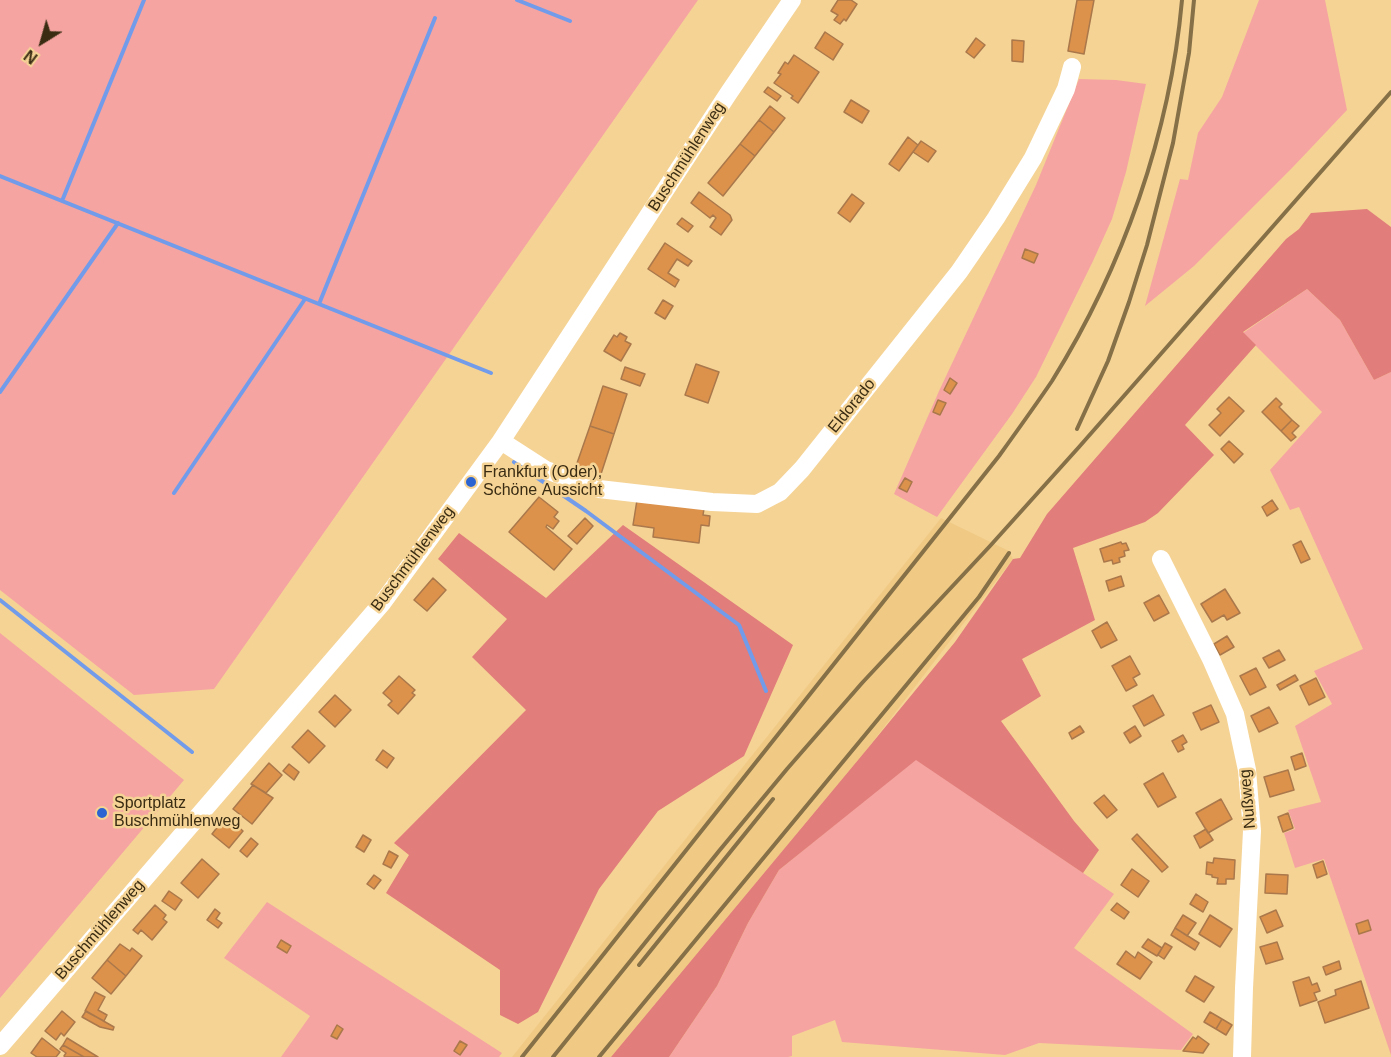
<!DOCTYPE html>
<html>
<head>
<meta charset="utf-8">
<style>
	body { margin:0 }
	#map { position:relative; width:1391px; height:1057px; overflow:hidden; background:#f5d395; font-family:Arial,sans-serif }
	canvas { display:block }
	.north { position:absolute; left:12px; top:12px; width:60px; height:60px; -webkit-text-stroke:4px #f5d395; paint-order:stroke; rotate:217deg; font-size:16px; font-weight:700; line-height:24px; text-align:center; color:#392c13 }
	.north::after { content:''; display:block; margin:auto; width:21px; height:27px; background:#392c13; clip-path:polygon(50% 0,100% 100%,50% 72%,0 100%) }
</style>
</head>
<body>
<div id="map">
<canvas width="1391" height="1057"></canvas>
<div class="north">N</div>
</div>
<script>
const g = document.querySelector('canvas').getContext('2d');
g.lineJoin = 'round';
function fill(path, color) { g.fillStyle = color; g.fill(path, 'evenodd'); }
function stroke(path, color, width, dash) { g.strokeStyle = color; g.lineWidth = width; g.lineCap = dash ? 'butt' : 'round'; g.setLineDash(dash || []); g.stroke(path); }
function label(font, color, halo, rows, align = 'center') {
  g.font = font + ' Arial,sans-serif'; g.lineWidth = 5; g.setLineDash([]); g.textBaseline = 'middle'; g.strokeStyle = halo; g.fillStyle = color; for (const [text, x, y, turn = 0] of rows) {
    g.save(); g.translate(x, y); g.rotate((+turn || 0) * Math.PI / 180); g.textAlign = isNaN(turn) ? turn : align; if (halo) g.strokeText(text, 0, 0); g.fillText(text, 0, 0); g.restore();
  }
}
fill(new Path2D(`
	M941,518L1009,551L1013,559L868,748L611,1057H512Z`), '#f0ca85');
fill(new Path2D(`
	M0,0H698L214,689L134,695L0,590Z
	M1259,0H1325L1347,110L1292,168L1194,266L1145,306L1180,179L1188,180L1198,133L1222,97Z
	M1079,79L1116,80L1146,84L1126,172L1112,219L1093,261L1036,377L1012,414L937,517L894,494L939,391L1036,185Z
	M1307,289L1340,320L1374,380L1391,372V1055L1324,859L1295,868L1284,833L1295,829L1288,810L1321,802L1295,726L1332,704L1314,671L1363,649L1299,507L1290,510L1270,470L1322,412L1243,333Z
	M0,633L184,780L0,998Z
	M916,759L1114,894L1074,948L1193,1034L1181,1050L1039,1043L1005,1055L842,1042L835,1020L792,1036V1056L788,1057H669L717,986L748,923L779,870Z
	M267,902L502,1053L499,1057H281L310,1016L224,958Z`), '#f5a4a1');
fill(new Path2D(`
	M1367,209L1391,227V372L1374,380L1340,320L1307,289L1243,332L1256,345L1185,425L1214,455L1158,513L1145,522L1073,548L1095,620L1022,659L1041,696L1001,721L1074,821L1099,850L1083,873L916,760L779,870L748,923L717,986L669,1057H611L868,748L955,642L1013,559L1020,558L1047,514L1286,239L1299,229L1311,213Z
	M623,525L793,645L744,756L658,811L599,889L538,1012L518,1024L500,1015V970L386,893L409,855L394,843L526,710L472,657L507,619L438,559L459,533L546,598Z`), '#e17d7a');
stroke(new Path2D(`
	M517,0L570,21
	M0,176L491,373
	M62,201L144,0
	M319,304L435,18
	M0,392L118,223
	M514,462L586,511L739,625L766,691
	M174,493L305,299
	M0,600L192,752`), '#729cea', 4);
const building = new Path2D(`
	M838,0H851L857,4L846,21L844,19L840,24L834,20L838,15L831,11Z
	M1077,0H1094L1084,54L1068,51Z
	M825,32L843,44L833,60L815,48Z
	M976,38L985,45L974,58L966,52Z
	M1012,40L1024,41L1023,62L1012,61Z
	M794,55L819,72L798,103L791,98L793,96L774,83L781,74L778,73L785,62L788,64Z
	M768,87L781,96L777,101L764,92Z
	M851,100L869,111L862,123L844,112Z
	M770,106L785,118L774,132L759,120Z
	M759,120L774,132L755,156L740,144Z
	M908,137L918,145L899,171L889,164Z
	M921,141L936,151L928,162L913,152Z
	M740,144L755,156L723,196L708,183Z
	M699,192L730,215L732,220L721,235L710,227L716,218L713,215L710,218L691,203Z
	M852,194L864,203L850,222L838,213Z
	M682,218L693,226L688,232L677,224Z
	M665,243L692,261L688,266L677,259L668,273L679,280L675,287L648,269Z
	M1025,249L1038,254L1034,263L1022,258Z
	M663,300L673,306L665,319L655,313Z
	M620,333L627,337L625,341L631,344L621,361L604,351L614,335L617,337Z
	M696,364L719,372L708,403L685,395Z
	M625,367L645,374L640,386L621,379Z
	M950,378L957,383L950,394L944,390Z
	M603,386L627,394L614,434L590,426Z
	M1229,397L1244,411L1220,436L1209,425L1221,413L1217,409Z
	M1276,398L1282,404L1279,407L1292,420L1281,431L1262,412Z
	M938,400L946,403L940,415L933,412Z
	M1292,420L1299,426L1292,433L1296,437L1291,441L1281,431Z
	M590,426L614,434L601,474L576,466Z
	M1229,441L1243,454L1234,463L1221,449Z
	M905,478L912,482L907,492L899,488Z
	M539,497L558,512L554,517L559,521L553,529L547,525L546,527L572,549L554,570L509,532Z
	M637,500L704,509L703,515L710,516L709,526L701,525L699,543L653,537L654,528L633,525Z
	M1272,500L1278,509L1267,516L1262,507Z
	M585,518L593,526L577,544L568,536Z
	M1301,541L1310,559L1301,563L1293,545Z
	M1121,542L1122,544L1126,543L1129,550L1124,551L1125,556L1119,558L1120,562L1113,564L1112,560L1104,562L1100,549Z
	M1121,576L1124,586L1109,591L1106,581Z
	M433,578L446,590L427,611L414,600Z
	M1225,589L1240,613L1227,620L1224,615L1212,622L1201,604Z
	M1159,595L1169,613L1154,621L1144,603Z
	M1107,622L1117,640L1101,648L1092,631Z
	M1227,636L1234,647L1220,655L1214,644Z
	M1279,650L1285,660L1269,668L1263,658Z
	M1130,656L1140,674L1133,678L1137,685L1126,691L1112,666Z
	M1256,668L1266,687L1250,695L1240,676Z
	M1295,675L1298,680L1280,690L1277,685Z
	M399,676L415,690L412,693L415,695L398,714L388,705L392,701L383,693Z
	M1316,678L1325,697L1309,705L1300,686Z
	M335,695L351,710L335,727L319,712Z
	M1153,695L1164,715L1144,726L1133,706Z
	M1211,705L1219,722L1201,730L1193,713Z
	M1269,707L1278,723L1259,732L1251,716Z
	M1080,726L1084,732L1072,739L1069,733Z
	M1135,726L1141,736L1130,743L1124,733Z
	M308,730L325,746L309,763L292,747Z
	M1183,735L1187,742L1182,745L1184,749L1178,752L1172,741Z
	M383,750L394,758L387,768L376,760Z
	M1302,753L1306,766L1295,770L1291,757Z
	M269,763L282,775L266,793L251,784Z
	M289,764L299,772L294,780L283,771Z
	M1288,770L1294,790L1270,797L1264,777Z
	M1163,773L1176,797L1158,807L1144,784Z
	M253,785L273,798L252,824L233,809Z
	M1104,795L1117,810L1107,818L1094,803Z
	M1221,799L1232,819L1208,833L1196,813Z
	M1288,813L1293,828L1283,832L1278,817Z
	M226,816L243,831L229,848L212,834Z
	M1206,829L1213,840L1200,848L1194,836Z
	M1137,834L1168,867L1162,872L1132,839Z
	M363,835L371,840L364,852L356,847Z
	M251,838L258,844L247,857L240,851Z
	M389,851L398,856L391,868L383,864Z
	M1214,858L1235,860L1234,879H1226V884H1217L1218,878L1212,877V875L1206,874L1207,862L1213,863Z
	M202,859L219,874L198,898L181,883Z
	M1323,861L1327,874L1317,878L1313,865Z
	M1132,869L1149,881L1138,897L1121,885Z
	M1266,874L1288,875L1287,894L1265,893Z
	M374,875L381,880L374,889L367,884Z
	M169,891L182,900L175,910L162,901Z
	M1196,894L1208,902L1203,912L1190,904Z
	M1117,903L1129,912L1124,919L1111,910Z
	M155,905L166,915L163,919L167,922L152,940L141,930L138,934L133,930Z
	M215,909L220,913L216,919L222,923L218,928L207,920Z
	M1276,910L1283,926L1267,933L1260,917Z
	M1183,915L1196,923L1187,936L1175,928Z
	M1210,915L1232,929L1220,947L1199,934Z
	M1368,920L1371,930L1359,934L1356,924Z
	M1175,928L1199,943L1195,950L1171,935Z
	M1148,939L1162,948L1157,956L1142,947Z
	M281,940L291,946L287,953L277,947Z
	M1277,942L1283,959L1266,964L1260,947Z
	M1165,943L1172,947L1164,959L1158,955Z
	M120,944L130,951L132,948L142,956L126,976L107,960Z
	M1126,951L1135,958L1138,952L1152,962L1140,979L1117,964Z
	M107,960L126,976L111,994L92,978Z
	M1339,961L1341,969L1326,975L1323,967Z
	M1195,976L1214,987L1204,1002L1186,991Z
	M1309,977L1312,985L1317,983L1320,991L1314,993L1317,1000L1300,1006L1293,982Z
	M1361,981L1369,1008L1325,1023L1318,1002L1336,995L1335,990Z
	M95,992L105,997L98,1010L107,1015L104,1021L85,1011Z
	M62,1011L75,1022L64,1036L61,1033L56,1040L45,1031Z
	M86,1011L114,1027L113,1030L100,1027L82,1017Z
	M1210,1012L1222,1019L1216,1029L1204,1022Z
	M1222,1019L1232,1025L1226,1035L1216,1029Z
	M337,1025L343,1029L337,1039L331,1036Z
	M1198,1036L1209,1044L1203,1053L1183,1051L1193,1037L1196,1039Z
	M42,1038L60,1052L56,1057H37L31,1053Z
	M67,1038L98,1057H84L63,1045Z
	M460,1041L467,1045L460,1055L454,1051Z
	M63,1045L84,1057H65L64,1056L66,1053L60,1049Z`);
fill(building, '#dc924b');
stroke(building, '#aa784b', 1.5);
stroke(new Path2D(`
	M501,441L546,470L599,489L712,502L757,504L780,492L802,469L959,272L996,218L1033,158L1066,89L1072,67
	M1161,559L1211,659L1235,714L1247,770L1252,831L1244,988L1242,1057
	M0,1046L383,602L501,441L728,94L792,0`), '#fff', 18);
stroke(new Path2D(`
	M1077,429L1108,361L1129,302L1147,245L1173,143L1189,53L1194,0
	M639,965L773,799
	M522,1057L999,456C1017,431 1035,406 1052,381C1123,267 1170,134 1182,0
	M553,1057L719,851L787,769L862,683L990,546L1079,447L1391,92
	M599,1057L979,597L1009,553`), '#857048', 4);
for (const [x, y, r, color] of [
	[471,482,6,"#2c64d2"],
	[102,813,6,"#2c64d2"]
]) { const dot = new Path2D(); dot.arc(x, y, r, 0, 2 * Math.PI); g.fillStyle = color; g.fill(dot); stroke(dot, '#f5d395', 2); }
label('16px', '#392c13', '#f5d395', [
	["Buschmühlenweg",687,157,-57],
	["Eldorado",852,406,-51],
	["Buschmühlenweg",413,559,-53],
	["Nußweg",1248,799,-95],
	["Buschmühlenweg",100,930,-49]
]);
label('16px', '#392c13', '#f5d395', [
	["Frankfurt (Oder),",483,473],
	["Schöne Aussicht",483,491],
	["Sportplatz",114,804],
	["Buschmühlenweg",114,822]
], 'left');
</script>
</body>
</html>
